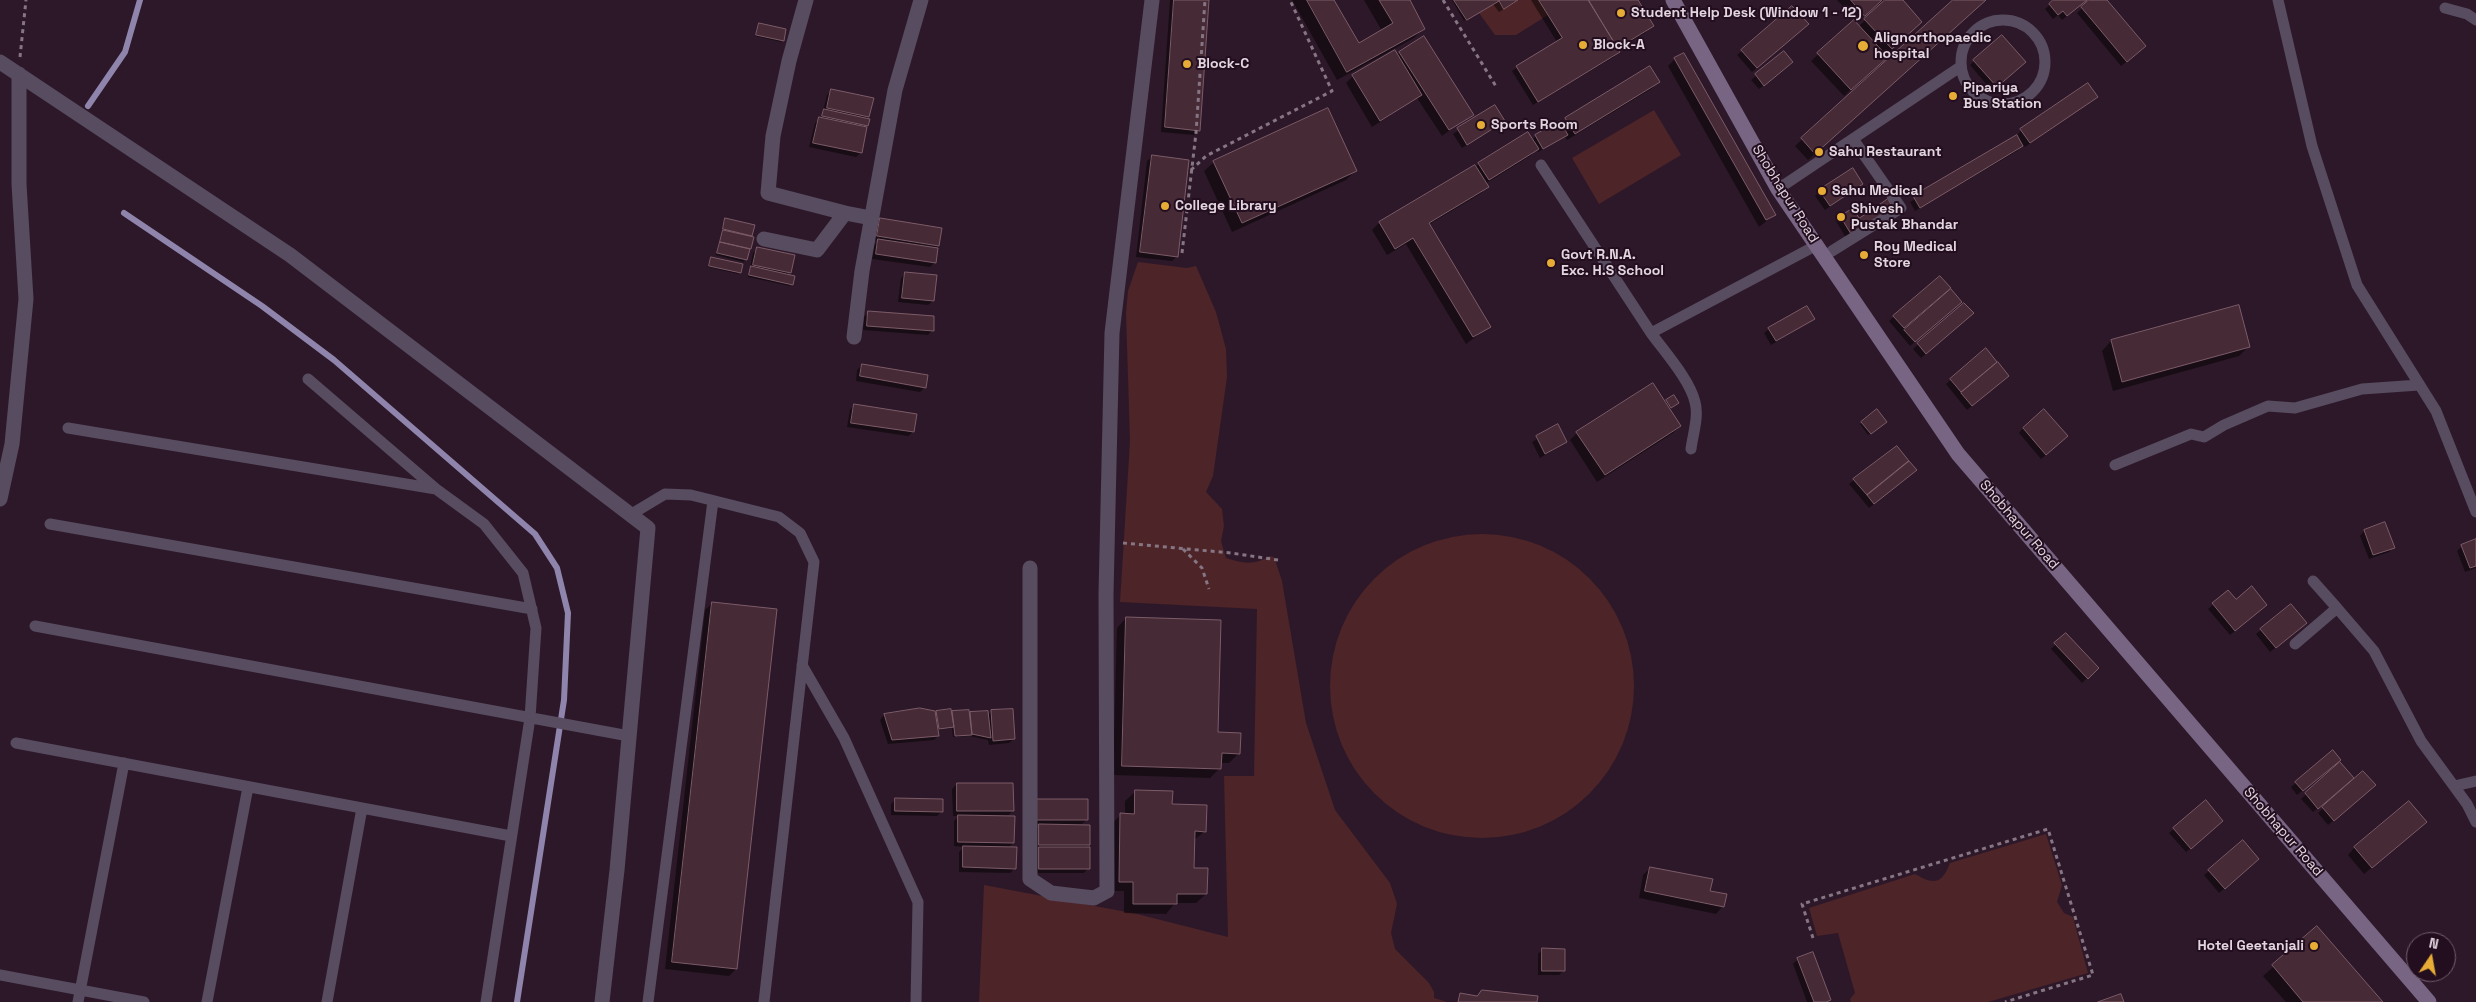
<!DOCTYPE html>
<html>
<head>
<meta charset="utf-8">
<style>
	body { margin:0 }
	#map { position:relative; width:2476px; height:1002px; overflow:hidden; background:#2d1829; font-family:"Space Grotesk",sans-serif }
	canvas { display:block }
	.north { position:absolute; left:2406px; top:932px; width:50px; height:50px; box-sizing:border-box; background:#230e1f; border:1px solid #705e6c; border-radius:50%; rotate:12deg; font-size:14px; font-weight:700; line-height:20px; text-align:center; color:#e3d5e0 }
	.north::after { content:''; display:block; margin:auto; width:18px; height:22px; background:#e7ac36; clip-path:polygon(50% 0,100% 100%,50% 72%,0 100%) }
</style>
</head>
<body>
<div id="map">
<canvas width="2476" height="1002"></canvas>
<div class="north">N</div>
</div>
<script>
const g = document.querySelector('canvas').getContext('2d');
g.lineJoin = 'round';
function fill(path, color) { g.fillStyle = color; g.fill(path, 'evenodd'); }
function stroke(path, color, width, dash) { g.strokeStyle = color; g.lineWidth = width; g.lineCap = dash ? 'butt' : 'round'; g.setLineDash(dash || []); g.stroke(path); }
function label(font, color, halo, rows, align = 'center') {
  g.font = font + ' "Space Grotesk",sans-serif'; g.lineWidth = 4; g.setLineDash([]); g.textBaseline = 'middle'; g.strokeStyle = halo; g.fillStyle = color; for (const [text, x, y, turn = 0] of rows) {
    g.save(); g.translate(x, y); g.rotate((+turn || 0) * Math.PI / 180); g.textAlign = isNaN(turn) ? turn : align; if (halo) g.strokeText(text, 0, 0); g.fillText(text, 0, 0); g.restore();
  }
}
fill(new Path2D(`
	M1518,0H1539L1548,15L1516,35H1495L1479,13L1499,1L1504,9Z
	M1654,110L1681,155L1599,204L1572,158Z
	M1138,262L1187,268L1196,266L1216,312L1226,349L1227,377L1213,476L1206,492L1222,509L1224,526L1221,541L1226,558C1241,563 1255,566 1269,556L1274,557L1282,581L1306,723L1335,810L1390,883L1397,904L1391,933L1395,949L1429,983L1434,992V998L1447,1002H979L984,885L1137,914L1228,937L1224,776H1254L1257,609L1120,602L1130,441L1126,313L1128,291Z
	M1330 686a152 152 0 1 1 304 0a152 152 0 1 1-304 0Z
	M2046,834L2062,885L2057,902L2064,913L2073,917L2088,973L1988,1002H1851L1850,999L1855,993L1838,933L1817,936L1809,908L1915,874C1934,885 1942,884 1950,863Z`), '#4d2427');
fill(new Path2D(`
	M1170,0H1207L1199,130L1194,135L1161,132Z
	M1292,0H1333L1359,44L1382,31L1364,0H1408L1424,28L1414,38L1337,80Z
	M1452,0H1519L1499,12L1493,4L1464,21Z
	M1531,0H1636L1652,26L1645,33L1617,50L1618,52L1614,57L1533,105L1512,71L1557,42Z
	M1837,0H1881L1856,23L1859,26L1887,0H1901L1916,26L1844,96L1811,61L1856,20Z
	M1955,0H1985L1808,160L1795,146Z
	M2055,0H2086L2062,20L2058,15L2053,19L2045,9Z
	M2091,0H2105L2140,51L2121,66L2077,13Z
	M759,24L783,40L781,42L755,36Z
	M1802,29L1752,72L1737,55L1742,51Z
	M1400,53L1472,114L1442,136L1417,98L1372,127L1346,83L1353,76Z
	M1784,53L1787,67L1759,89L1751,80Z
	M1675,59L1774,215L1759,227L1668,66Z
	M1974,61L2020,67L1992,91L1970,65Z
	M1649,68L1658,82L1651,89L1567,140L1565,137L1538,152L1537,149L1530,156L1485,184L1487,187L1480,194L1428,225L1490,326L1466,344L1406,244L1387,255L1372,230L1379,223L1479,164L1532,140L1536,136L1561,124Z
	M832,90L868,117L866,119L867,125L864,128L861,152L856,157L809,147L815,123L821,119L827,95Z
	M2097,97L2025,147L2023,145L2017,151L1915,211L1910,202L2017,136L2021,130Z
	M1494,107L1503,121L1462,148L1453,134Z
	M1152,156L1177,256L1172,261L1136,257L1147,161Z
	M1214,162L1356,170L1346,180L1232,232L1204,171Z
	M1862,184L1825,210L1815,196L1820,191Z
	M1887,212L1846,238L1836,221L1841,217L1859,219Z
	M726,219L754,226L744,262L716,255Z
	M881,220L938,246L935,249V262L930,267L872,259L874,245L878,241L873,240L876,224Z
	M758,248L794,256L787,276L792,284L790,286L748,277L753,253Z
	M712,258L740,272L738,274L708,267Z
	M906,273L933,301L928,305L898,302L901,278Z
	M1940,277L1960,302L1910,346L1889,321Z
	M1964,304L1967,318L1921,358L1913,349Z
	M869,312L932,330L928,335L863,330L864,317Z
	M1813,319L1771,345L1764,333L1769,329Z
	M2111,341L2249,346L2239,356L2113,391L2102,351Z
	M1986,350L2007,376L1967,410L1946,384Z
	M862,365L925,387L920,392L856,381L857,370Z
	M1667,401L1676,405L1669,409L1680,426L1673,433L1597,482L1570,440L1577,433Z
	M854,405L913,432L908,436L847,427L850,410Z
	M1862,423L1883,424L1868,435L1860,424Z
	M1557,426L1566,442L1540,458L1532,442Z
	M2023,428L2062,441L2041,459L2019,433Z
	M1911,474L1869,508L1849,484L1854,480Z
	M2364,531L2393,547L2389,552L2369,559L2360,536Z
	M2476,541V568L2465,572L2457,551L2462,546Z
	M2228,592L2236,601L2266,605L2230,635L2208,609Z
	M712,603L736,969L729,976L665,969L705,610Z
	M2291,606L2301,628L2270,652L2256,634Z
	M1126,618L1217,734L1239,753L1229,763H1220V768L1210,778L1113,775L1117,628Z
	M2066,634L2097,668L2082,683L2051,649Z
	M920,709L935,715L937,713L968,711L969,714L987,712L988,715L991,712L1014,739L1009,743L989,745L988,740L969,736L953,737L952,728L937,730L938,736L934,740L888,744L880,720L884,715Z
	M2335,764L2297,795L2291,787L2296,783Z
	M2340,764L2347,782L2313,812L2301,799Z
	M2363,773L2369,789L2328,825L2318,813Z
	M957,784L1012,811L1007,817L1013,843L1008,848L1015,868L1010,873L959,872V852L964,847L954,846V821L959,816H953L952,789Z
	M1135,792L1171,806L1205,831L1193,841V869L1206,894L1196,903H1175L1166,914L1124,913V891H1110L1111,824L1121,815H1125V801Z
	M896,799L942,811L937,816L891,815V804Z
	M1033,805L1087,819L1080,826L1088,845L1085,849L1088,868L1084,873H1035L1034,853L1038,850H1035V830L1041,824H1033Z
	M2217,826L2186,852L2169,833L2174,829Z
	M2418,829L2364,874L2348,855L2355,847Z
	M2253,864L2219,893L2204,875L2209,871Z
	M1650,868L1709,892L1723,906L1716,914L1639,898L1643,875Z
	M2317,928L2381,1002H2286L2263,976Z
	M1542,950L1564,970L1559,975H1538V954Z
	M1798,959L1829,1000L1827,1002H1807L1793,964Z`), '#0007');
stroke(new Path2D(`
	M88,106L125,52L140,0
	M124,213L262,306L334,360L535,534L557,568L568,613L564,700L517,1002`), '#8f84ac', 6);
const building = new Path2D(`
	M1174,0H1209L1200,131L1165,127Z
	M1307,0H1334L1359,43L1393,23L1379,0H1410L1425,29L1347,72Z
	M1454,0H1499V1L1467,20Z
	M1499,0H1518L1504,9Z
	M1539,0H1588L1620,52L1538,102L1516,66L1562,38Z
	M1589,0H1638L1654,26L1618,48Z
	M1851,0H1882L1865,16Z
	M1885,0H1903L1922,22L1892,49L1864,19Z
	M1953,0H1986L1815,154L1801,138Z
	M2053,0H2087L2067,16L2063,11L2058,15L2049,4Z
	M2089,0H2107L2146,46L2127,62L2081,7Z
	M1792,6L1809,24L1757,68L1741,50Z
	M1854,20L1888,57L1851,90L1817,53Z
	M759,23L786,29L784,41L756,35Z
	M2002,35L2026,62L1997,87L1973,60Z
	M1424,36L1474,115L1449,130L1399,52Z
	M1395,50L1422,95L1380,121L1352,75Z
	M1784,51L1793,62L1764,86L1755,74Z
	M1684,53L1776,215L1766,220L1674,58Z
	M1650,66L1660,82L1575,134L1565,118Z
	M2088,83L2098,97L2030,143L2020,129Z
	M831,89L874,98L869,117L827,108Z
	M1495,105L1505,121L1467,145L1457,128Z
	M1328,108L1357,171L1242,223L1213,161Z
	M824,109L870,119L868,126L822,116Z
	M819,117L867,127L862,153L813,143Z
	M1560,121L1568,135L1543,149L1535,135Z
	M1528,132L1539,149L1489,180L1478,163Z
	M2017,135L2023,146L1920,208L1913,196Z
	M1152,155L1189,160L1178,257L1140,252Z
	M1475,165L1489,187L1429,223L1491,327L1473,337L1413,238L1395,249L1379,222Z
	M1853,168L1863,184L1830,206L1819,190Z
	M1888,199L1893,208L1851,234L1840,216L1853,208L1859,218Z
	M725,218L755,225L752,236L723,229Z
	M880,218L942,228L939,246L877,236Z
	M723,230L754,237L751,249L720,242Z
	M878,239L938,248L936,263L876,254Z
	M720,242L750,249L747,260L717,253Z
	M757,247L795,255L791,273L753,265Z
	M711,257L743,264L741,273L709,266Z
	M751,266L795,276L793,285L749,275Z
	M905,272L937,275L934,301L902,298Z
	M1940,276L1951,288L1904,328L1893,316Z
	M1951,289L1962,302L1915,342L1904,330Z
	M1964,303L1974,313L1926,354L1917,343Z
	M2239,305L2250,347L2122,382L2111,340Z
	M1807,306L1815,319L1776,341L1768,328Z
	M868,311L934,316V331L867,326Z
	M1986,348L1997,362L1961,392L1950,379Z
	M1998,362L2009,376L1972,406L1961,393Z
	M862,364L928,375L926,388L860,376Z
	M1653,383L1681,426L1605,475L1576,432Z
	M1674,395L1679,403L1671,408L1666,400Z
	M854,404L917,414L914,432L851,423Z
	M1877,409L1887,422L1871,434L1861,422Z
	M2044,409L2068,436L2046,455L2023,428Z
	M1558,424L1567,442L1545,454L1536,436Z
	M1897,446L1909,461L1867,495L1853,479Z
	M1909,461L1917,470L1874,504L1867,495Z
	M2385,522L2395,548L2373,555L2364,530Z
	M2476,539V566L2470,568L2461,545Z
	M2252,586L2267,605L2235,631L2212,603L2228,590L2236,599Z
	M712,602L777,609L737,969L672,962Z
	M2291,604L2307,623L2276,648L2260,629Z
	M1126,617L1221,620L1218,732L1241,733L1240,754L1222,753L1221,769L1122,766Z
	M2066,633L2099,668L2088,679L2054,643Z
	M920,708L935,711L939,736L892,740L884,714Z
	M951,709L954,727L939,729L936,711Z
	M1013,709L1015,739L993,741L991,710Z
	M969,710L972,735L955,736L952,711Z
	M988,711L991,738L972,734L970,712Z
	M2333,750L2341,760L2303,791L2295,782Z
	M2340,762L2354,778L2318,809L2305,793Z
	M2363,771L2376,785L2334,821L2322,807Z
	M957,783H1013L1014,811H957Z
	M1135,790L1173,791L1172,804L1207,805L1206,832L1195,831L1194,868H1208L1207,894H1177V904H1133V882H1119L1120,813L1134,814Z
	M895,798L943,799V812L895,811Z
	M1037,799H1088V820H1037Z
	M2206,800L2223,821L2191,849L2173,828Z
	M2409,801L2427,822L2372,868L2354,847Z
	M958,815L1015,816L1014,843L958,842Z
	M1039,824L1090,825V845H1039Z
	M2243,840L2259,859L2225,889L2208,870Z
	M963,846L1017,847L1016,869L963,867Z
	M1039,847H1090V869H1039Z
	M1650,867L1713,879L1710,891L1727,894L1724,907L1645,891Z
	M2317,926L2383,1002H2303L2272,965Z
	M1542,948L1565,949V971H1542Z
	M1813,952L1831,1000L1826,1002H1814L1797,958Z
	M1482,990L1538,996L1537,1002H1458L1460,993L1477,996Z
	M2121,994L2124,1002H2098Z`);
fill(building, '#462a35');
stroke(building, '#7c5c68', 1);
stroke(new Path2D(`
	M1443,0L1497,88
	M20,57L26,0
	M1191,170L1206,156L1332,91L1290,0
	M1182,253L1196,133L1205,0
	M1123,543L1231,553L1278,560
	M1183,549L1202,568L1209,589
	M1813,938L1802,904L2048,829L2093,975L2005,1002`), '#867583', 3, [4, 4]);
stroke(new Path2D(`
	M2278,0L2312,146L2357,285L2436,411L2476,512
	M2445,8L2467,14L2476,20
	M1961 62a42 42 0 1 1 84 0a42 42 0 1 1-84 0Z
	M1541,165L1651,333L1817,245
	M1778,189L1960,67
	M1832,251L1901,208L1853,139
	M1651,333C1664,351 1690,380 1695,402C1699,416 1693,434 1691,449
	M308,379L436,489L484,524L523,573L536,628L530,718L486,1002
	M68,428L436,489
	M2115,465L2191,434L2204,437L2224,425L2268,406L2295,408L2362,389L2419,385
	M630,515L665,494L691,495L779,517L800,533L814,562L764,1002
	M50,524L532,609
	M2313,581L2337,608
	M35,626L629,736
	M2295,644L2337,608L2374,651L2421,741L2467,804L2476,822
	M802,665L844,738L918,902L916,1002
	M16,743L511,836
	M2454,786L2476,781
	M0,975L144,1002
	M78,1002L124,763
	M207,1002L248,787
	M327,1002L362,808
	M648,1002L713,501`), '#584c60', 11);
stroke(new Path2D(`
	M806,0L789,61L773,136L768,193L845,213
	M0,62L290,255L648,528L617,870L602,1002
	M764,239L817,250L845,213L871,218
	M854,337L862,271L895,90L921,0
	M0,499L12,444L26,299L19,184V74
	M1030,568V879L1051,893L1094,898L1107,891L1106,594L1112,333L1152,0`), '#584c60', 15);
stroke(new Path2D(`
	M1673,0L1778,189L1958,454L2429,1002`), '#786584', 15);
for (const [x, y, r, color] of [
	[1621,13,5,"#e7ac36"],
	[1583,45,5,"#e7ac36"],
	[1863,46,6,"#e7ac36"],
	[1187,64,5,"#e7ac36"],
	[1953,96,5,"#e7ac36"],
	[1481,125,5,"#e7ac36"],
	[1819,152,5,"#e7ac36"],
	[1822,191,5,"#e7ac36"],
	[1165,206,5,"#e7ac36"],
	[1841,217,5,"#e7ac36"],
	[1864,255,5,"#e7ac36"],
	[1551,263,5,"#e7ac36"],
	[2314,946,5,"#e7ac36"]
]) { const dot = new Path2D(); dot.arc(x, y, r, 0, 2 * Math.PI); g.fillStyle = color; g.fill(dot); stroke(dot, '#230e1f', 2); }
label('bold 14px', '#e3d5e0', '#230e1f', [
	["Student Help Desk (Window 1 - 12)",1631,13],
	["Alignorthopaedic",1874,38],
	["hospital",1874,54],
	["Block-A",1593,45],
	["Block-C",1197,64],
	["Pipariya",1963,88],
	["Bus Station",1963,104],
	["Sports Room",1491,125],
	["Sahu Restaurant",1829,152],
	["Sahu Medical",1832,191],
	["College Library",1175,206],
	["Shivesh",1851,209],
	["Pustak Bhandar",1851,225],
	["Roy Medical",1874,247],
	["Store",1874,263],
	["Govt R.N.A.",1561,255],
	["Exc. H.S School",1561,271],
	["Hotel Geetanjali",2304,946,"right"]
], 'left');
label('14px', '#e3d5e0', '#230e1f', [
	["Shobhapur Road",1785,194,58],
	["Shobhapur Road",2019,525,49],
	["Shobhapur Road",2283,832,49]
]);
</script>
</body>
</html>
